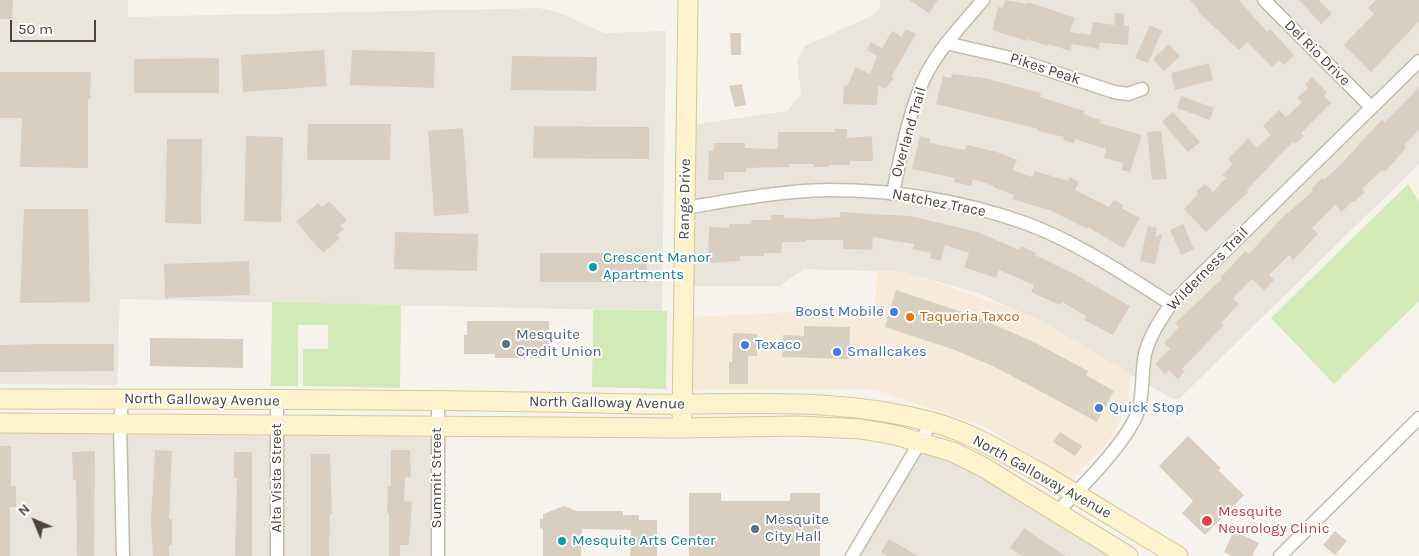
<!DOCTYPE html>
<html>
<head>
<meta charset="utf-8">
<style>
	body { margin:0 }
	#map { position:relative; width:1419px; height:556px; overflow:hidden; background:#f6f3ec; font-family:Karla,sans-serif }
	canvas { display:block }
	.north { position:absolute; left:10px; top:496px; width:50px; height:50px; -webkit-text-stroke:4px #fff; paint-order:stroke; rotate:315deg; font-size:14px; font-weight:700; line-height:20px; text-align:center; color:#4b4439 }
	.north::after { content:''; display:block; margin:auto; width:18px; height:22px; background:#4b4439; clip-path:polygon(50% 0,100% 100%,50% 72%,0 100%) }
	.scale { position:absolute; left:10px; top:20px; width:86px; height:22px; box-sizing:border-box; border:2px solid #4b4439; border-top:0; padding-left:6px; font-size:15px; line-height:18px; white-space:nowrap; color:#4b4439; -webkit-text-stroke:4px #fff; paint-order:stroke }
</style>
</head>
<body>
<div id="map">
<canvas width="1419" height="556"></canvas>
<div class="north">N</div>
<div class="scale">50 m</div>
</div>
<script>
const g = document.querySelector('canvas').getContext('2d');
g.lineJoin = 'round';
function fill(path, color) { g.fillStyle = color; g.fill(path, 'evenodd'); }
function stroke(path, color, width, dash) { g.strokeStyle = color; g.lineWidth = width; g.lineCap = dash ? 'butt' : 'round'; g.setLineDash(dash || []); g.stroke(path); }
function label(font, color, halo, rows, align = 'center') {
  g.font = font + ' Karla,sans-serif'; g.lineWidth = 4; g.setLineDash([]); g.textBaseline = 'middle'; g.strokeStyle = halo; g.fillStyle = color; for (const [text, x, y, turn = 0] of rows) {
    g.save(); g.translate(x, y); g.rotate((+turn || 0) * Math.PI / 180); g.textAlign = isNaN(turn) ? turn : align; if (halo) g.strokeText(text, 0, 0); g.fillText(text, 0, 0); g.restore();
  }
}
fill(new Path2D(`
	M0,0H128V17L539,8L558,12L604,33L666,31L662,311L120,299L117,385L0,384Z
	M881,0H1419V164L1180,398L1176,399L1171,398L1033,318L978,293L903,272L804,269L780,286H688L691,125L787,111L801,94L797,61L805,46L873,15L879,9Z
	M0,433L426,436L432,440L433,556H0Z
	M921,442L1127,556H852Z`), '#eae5da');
fill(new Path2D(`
	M877,270L906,272L1037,318L1131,374L1128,403L1111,438L1071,479L983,426L873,389L693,390V317L875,308Z`), '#f7ead8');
fill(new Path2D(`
	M1408,184L1419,201V301L1334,384L1271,318Z
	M272,302L401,305L400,388L303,386V349H328V325H298V386H271Z
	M593,310L667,311L666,389L592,387Z`), '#d2eab5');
fill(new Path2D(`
	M0,0H13L12,19H0Z
	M909,0H938L929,13Z
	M1005,0L1027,4L1028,2L1075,18L1070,32L1091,35L1093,22L1114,25L1115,13L1124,14V26H1129L1128,45L1100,43L1099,49L1072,44L1070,51L1049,44L1048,46L1027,39L1026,41L992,30L998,7L1003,8Z
	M1190,0H1239L1267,32L1270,29L1294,55L1284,65L1279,60L1272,67L1247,42L1239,50L1198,12L1199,10Z
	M1299,0H1319L1332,14L1321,24Z
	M1376,0H1419V21L1371,72L1344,45L1374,14L1368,8Z
	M1150,25L1162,31L1148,63L1135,58Z
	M906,29L916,34L891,77L894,78L885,89L878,86L877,105L843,104L844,86H847L856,67L870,74L877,56L867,50L871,42L882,48L892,31L902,37Z
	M730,33H741V55H731Z
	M1169,44L1180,56L1164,71L1153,59Z
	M324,50L327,86L243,92L241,55Z
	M352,50L435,52L434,88L350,85Z
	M512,56L597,57L596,91L511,90Z
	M219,58V93H134V59Z
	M1209,63L1213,80L1175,90L1171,73Z
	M0,72H91L90,99H88V168L20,167L22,118H0Z
	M952,74L984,78L1041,93L1040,97L1084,111L1083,114L1100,120L1099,123L1142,135L1130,172L1121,170L1123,163L1104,158L1106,149L1075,139L1074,143L1063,140L1064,137L1038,131L1039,129L936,104L943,76L951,78Z
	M1312,77L1327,92L1324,96L1331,103L1301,133L1304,136L1295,144L1293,142L1274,161L1247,190L1248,192L1206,232L1184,209L1198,194L1196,192L1205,184L1213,192L1226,178L1222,175L1233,164L1228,159L1248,138L1257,148L1271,135L1263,126L1279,110L1286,117L1302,102L1297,98L1308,88L1305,84Z
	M742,84L746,105L735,107L729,86Z
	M1419,87V130L1404,145L1406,148L1393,163L1385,172L1382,170L1362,189L1365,192L1354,202L1352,201L1342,212L1335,205L1312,228L1318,234L1293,260L1289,255L1269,275L1274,280L1264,290L1252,279L1233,298L1239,304L1221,323L1224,325L1182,369L1185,371L1178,379L1169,370L1165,374L1155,364L1170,349L1164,343L1179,327L1175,323L1222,279L1221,277L1245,251L1249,254L1282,218L1313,191L1311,189L1322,178L1324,180L1339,166L1382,120L1385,122Z
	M1181,96L1214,108L1210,120L1177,108Z
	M1173,112L1200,142L1188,152L1162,122Z
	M308,124H391L390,160H307Z
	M534,126L649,127V159L533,158Z
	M463,128L469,213L434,216L428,131Z
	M835,129H847V138L872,136L873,161H850V165H829V167H814V164H789V167L746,168V172H724V180H708L709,151H714V143H745V148L772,149L778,148V132H835Z
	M1161,131L1167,179L1152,180L1147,132Z
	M246,136L283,137L281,222L244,221Z
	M920,136L930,139L929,143L965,150L967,145L997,152L1017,160L1013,170L1032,177L1035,171L1068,181L1070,177L1079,182L1075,190L1109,207L1114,200L1123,205L1121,208L1140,218L1123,248L1088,227L1087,229L1052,211L1012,199L1014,195L993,187L994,186L973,179L971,186L954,182L955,178L912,169Z
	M167,139H202L201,224L165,223Z
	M329,201L347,220L340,226L344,229L337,235L340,238L323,253L296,222L318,203L322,207Z
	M24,209H88L90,302L20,303Z
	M840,212L910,216L978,232L1019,250L1021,246L1036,253L1035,255L1076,275L1130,306L1113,335L1084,320L1086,316L1062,302L1060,305L1031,292L1034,285L999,270L996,278L964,267L969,253L945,245L941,261L930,258L931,253L912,249L914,244L873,237L872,250L843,249V240H806V242H782L781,253H764V256H740V261L708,263L709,227L729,228V224H751L752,220H771V215H784V218L815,219L840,217Z
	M1183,224L1194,249L1181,255L1170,230Z
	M1148,226L1157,228L1155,237L1162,234L1155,264L1140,261Z
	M395,232L478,234L477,271L394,269Z
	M540,253H647V282H540Z
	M249,261L250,295L165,298L164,264Z
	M896,290L974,316L1034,342L1088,371L1086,375L1114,391L1097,422L999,369L955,350L885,327Z
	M467,321H549V358H495V354H464V335H467Z
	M804,326L850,327L849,359L782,357L783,335L804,336Z
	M733,333L757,334V356H748V384H729V362H732Z
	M150,338L243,339V368L150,366Z
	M44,344H114V371L0,372V345Z
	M1060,432L1082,446L1075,456L1053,442Z
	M1188,436L1221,468L1218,470L1244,495L1205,535L1182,513L1193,501L1159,466Z
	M0,446H11V486H16V507H10V556H0Z
	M155,450L172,451L169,519H172V545H169V556H153L151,520Z
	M391,450H410L411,477H405L404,501L412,502L409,545H400V556H389V513H387L388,486H391Z
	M95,451L94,556H77L76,480H73L72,452Z
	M234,452H252V556H235L237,478H234Z
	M311,454H330L332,514H330L329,556H311Z
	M689,493H721V501H790V493H820V556H689Z
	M564,506L577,511H623V515H639V520H657V556H630L631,530L582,529L581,556H543V529L540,528V519H543V514Z
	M1024,528L1041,540L1066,556H1022L1010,548Z
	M1234,531L1259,543L1252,556H1232L1224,552Z
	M1335,531L1347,541L1335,555L1323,545Z
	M889,539L918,556H887L881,552Z`), '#d8cfc1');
const street = new Path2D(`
	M1264,0L1371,107
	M946,43L1015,59L1114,92L1128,94L1142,89
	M893,193C901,155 908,116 923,81C937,50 962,25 983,0
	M685,208C733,200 780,191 828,190C895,190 963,201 1025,223C1077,242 1125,275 1171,304
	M122,399L120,424L123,556
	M438,400V556
	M1057,512C1080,489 1129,440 1138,411C1144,393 1141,373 1145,354C1150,335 1160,320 1171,304L1419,61
	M277,556V400
	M852,556L932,422
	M1280,556L1419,418`);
const secondary = new Path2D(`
	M0,399C212,399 423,399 635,404C737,406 831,395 932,422C970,432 1008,455 1042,474C1088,501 1133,529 1178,556
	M682,416L688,0
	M0,423L681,428L797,426L861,429L895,435L953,452L983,467L1128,556`);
stroke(street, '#c2bbae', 15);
stroke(secondary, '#d6c79b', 21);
stroke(street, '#fff', 12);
stroke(secondary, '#fff3cd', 19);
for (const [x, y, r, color] of [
	[593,267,5,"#0f9aa8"],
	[894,312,5,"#3f7fe0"],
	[910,317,5,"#e8710a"],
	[506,344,5,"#5c6f8a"],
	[745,345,5,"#3f7fe0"],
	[837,352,5,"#3f7fe0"],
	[1099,408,5,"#3f7fe0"],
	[1207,521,6,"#e0444e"],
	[755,529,5,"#5c6f8a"],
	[562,541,5,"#0f9aa8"]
]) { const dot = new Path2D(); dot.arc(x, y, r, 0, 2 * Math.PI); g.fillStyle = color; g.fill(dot); stroke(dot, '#fff', 2); }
label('15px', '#4b4439', '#fff', [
	["Del Rio Drive",1317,53,45],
	["Pikes Peak",1045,69,18],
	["Overland Trail",909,132,-74],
	["Range Drive",685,199,-89],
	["Natchez Trace",939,203,11],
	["Wilderness Trail",1208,269,-46],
	["North Galloway Avenue",202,400,1],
	["North Galloway Avenue",607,403,1],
	["North Galloway Avenue",1042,477,29],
	["Alta Vista Street",277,478,-90],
	["Summit Street",437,478,-90]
]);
label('15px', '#0d838f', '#fff', [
	["Crescent Manor",603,258],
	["Apartments",603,275],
	["Mesquite Arts Center",572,541]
], 'left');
label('15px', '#366cbe', '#fff', [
	["Boost Mobile",884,312,"right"],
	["Texaco",755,345],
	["Smallcakes",847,352],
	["Quick Stop",1109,408]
], 'left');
label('15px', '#c56008', '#fff', [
	["Taqueria Taxco",920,317]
], 'left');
label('15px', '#4e5e75', '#fff', [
	["Mesquite",516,335],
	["Credit Union",516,352],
	["Mesquite",765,520],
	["City Hall",765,537]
], 'left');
label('15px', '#be3a42', '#fff', [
	["Mesquite",1218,512],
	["Neurology Clinic",1218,529]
], 'left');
</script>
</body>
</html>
